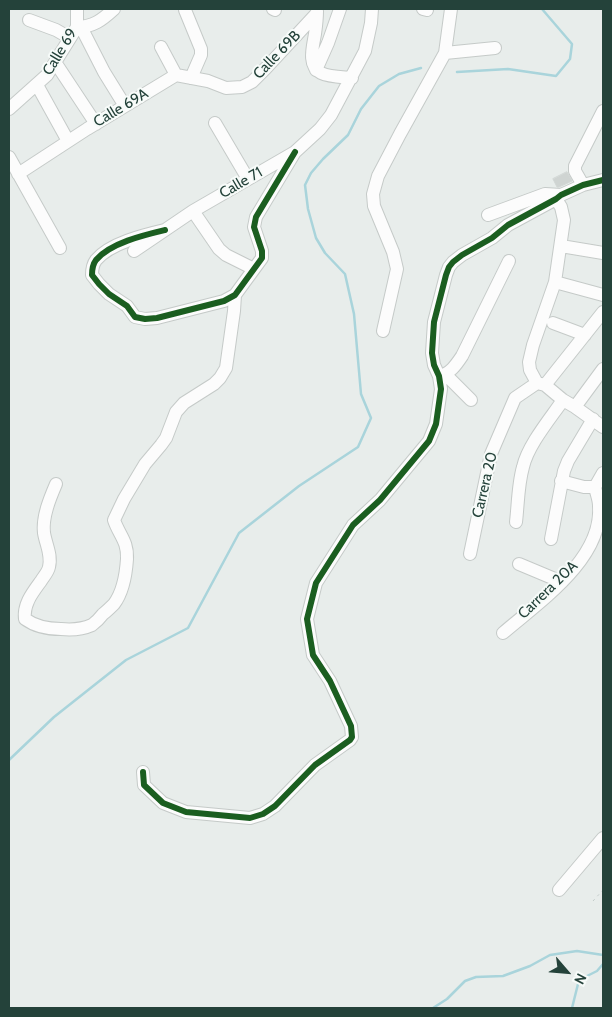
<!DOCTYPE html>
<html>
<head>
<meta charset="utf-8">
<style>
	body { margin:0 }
	#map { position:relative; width:612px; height:1017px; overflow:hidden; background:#e8edeb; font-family:Cabin,sans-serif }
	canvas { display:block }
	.frame { position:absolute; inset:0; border:10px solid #24423a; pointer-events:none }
	.north { position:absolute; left:542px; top:947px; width:50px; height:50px; -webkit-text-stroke:4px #f7fbf9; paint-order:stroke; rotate:117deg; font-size:14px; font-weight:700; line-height:20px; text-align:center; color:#24423a }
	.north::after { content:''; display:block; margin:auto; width:18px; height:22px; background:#24423a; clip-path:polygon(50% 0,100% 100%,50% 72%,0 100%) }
</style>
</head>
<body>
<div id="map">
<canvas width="612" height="1017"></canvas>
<div class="frame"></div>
<div class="north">N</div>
</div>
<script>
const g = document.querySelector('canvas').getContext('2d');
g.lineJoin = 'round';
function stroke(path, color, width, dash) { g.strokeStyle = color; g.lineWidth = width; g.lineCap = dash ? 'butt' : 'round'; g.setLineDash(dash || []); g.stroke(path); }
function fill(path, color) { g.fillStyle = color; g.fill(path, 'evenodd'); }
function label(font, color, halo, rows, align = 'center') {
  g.font = font + ' Cabin,sans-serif'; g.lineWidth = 4; g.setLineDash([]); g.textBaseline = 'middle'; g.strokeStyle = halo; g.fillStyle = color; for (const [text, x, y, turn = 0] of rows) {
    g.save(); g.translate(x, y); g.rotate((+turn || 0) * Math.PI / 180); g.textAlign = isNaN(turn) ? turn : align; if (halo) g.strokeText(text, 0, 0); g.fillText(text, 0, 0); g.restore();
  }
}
stroke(new Path2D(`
	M457,72L508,69L556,76L570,59L572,44L542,9
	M9,760L54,717L126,660L188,628L239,533L299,486L358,447L371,418L361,394L354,314L345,274L325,253L316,238L308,209L305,185L311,173L323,159L348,135L361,109L379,86L399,74L421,68
	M433,1008L447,999L465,981L476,977L503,976L530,966L550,955L577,951L603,955
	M572,1008L579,980L597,971L603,964`), '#a9d4db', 2.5);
const building = new Path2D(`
	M567,172L572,181L559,187H557L553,179Z`);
fill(building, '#cfd4d2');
stroke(building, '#d1d6d4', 1);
const minor = new Path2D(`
	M273,9L275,10
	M423,9L427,10
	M185,10L201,49V55L191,78
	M317,11C317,18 316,27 315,34C313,46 307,66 321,73C329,77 342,77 352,78
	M29,20L56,30L70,38
	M77,27C93,27 102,20 114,9
	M81,27L104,72L125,106
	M161,47L176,75
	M445,53L495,48
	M55,62L96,124
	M316,70L328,43L340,9
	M37,85L68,141
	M9,109L47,75L77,27V9
	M215,123L248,179
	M9,157L60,248
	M18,174L87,129L176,75L208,81L226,88L242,87L252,82L266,68L317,13
	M583,185L575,171V166L603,111
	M193,211L219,249L226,255L254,269
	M488,215L545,194L561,195
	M165,230C144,235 110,243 96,260C93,264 92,269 92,275L99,284L109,294L127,306L135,317L145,319L157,318L224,301L235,295L262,258V251L254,227L256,217L295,152
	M561,246L603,253
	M134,251L193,211L295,152L320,129L331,115L365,51L371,23L372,9
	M555,282L603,295
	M553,323L585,335
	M383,331L397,269L393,252L374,206L373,194L378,176L400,134L445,53L451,9
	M446,375L471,400
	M439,376C450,374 456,365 462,356L509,261
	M537,383L530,370L529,362L533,345L555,282L564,220L561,207L556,199
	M545,385L563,400L575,407L603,369
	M575,407L603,427
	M561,481L584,487H595
	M56,484C50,498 42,517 44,533C46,545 52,555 49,567C48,572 44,576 41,581C33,592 23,604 25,619C36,627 48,629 61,629C71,630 83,629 92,625C96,622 100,618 103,614C107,611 111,607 114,604C123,592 126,574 127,559C128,541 119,535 114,520L124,499L145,464L161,445L166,438L176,412L184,403L214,384L220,378L226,368L234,311L235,295
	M595,487L603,473
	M516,522C518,505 518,484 523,467C528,445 550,419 563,400
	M551,539L564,471L568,461L593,419
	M470,554L491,454L515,398L537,383L545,385L603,312
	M519,564L562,582
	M503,633C539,602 603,559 599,506C599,499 596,493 595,487
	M143,772L144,785L163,803L186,812L250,818L263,814L275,806L315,765L350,740L352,737L351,726L330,681L313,655L307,619L316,583L353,525L380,500L429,441L436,424L441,389L439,376L434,365L432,353L434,322L446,275L449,267L453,262L462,255L492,238L508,225L556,199L561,195L583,185L603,180
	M559,890L603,838`);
stroke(minor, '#c5cac8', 14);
stroke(new Path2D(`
	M593,901L603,890`), '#c3ccca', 1, [2.5, 4]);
stroke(minor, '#fcfcfc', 12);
stroke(new Path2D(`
	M165,230C144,235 110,243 96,260C93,264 92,269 92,275L99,284L109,294L127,306L135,317L145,319L157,318L224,301L235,295L262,258V251L254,227L256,217L295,152
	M143,772L144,785L163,803L186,812L250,818L263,814L275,806L315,765L350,740L352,737L351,726L330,681L313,655L307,619L316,583L353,525L380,500L429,441L436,424L441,389L439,376L434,365L432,353L434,322L446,275L449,267L453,262L462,255L492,238L508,225L556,199L561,195L583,185L603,180`), '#1b5e20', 6);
label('15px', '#24423a', '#f7fbf9', [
	["Calle 69",60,52,-59],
	["Calle 69B",277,55,-46],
	["Calle 69A",121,108,-31],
	["Calle 71",241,183,-30],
	["Carrera 20",485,485,-77],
	["Carrera 20A",548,590,-44]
]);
</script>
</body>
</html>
